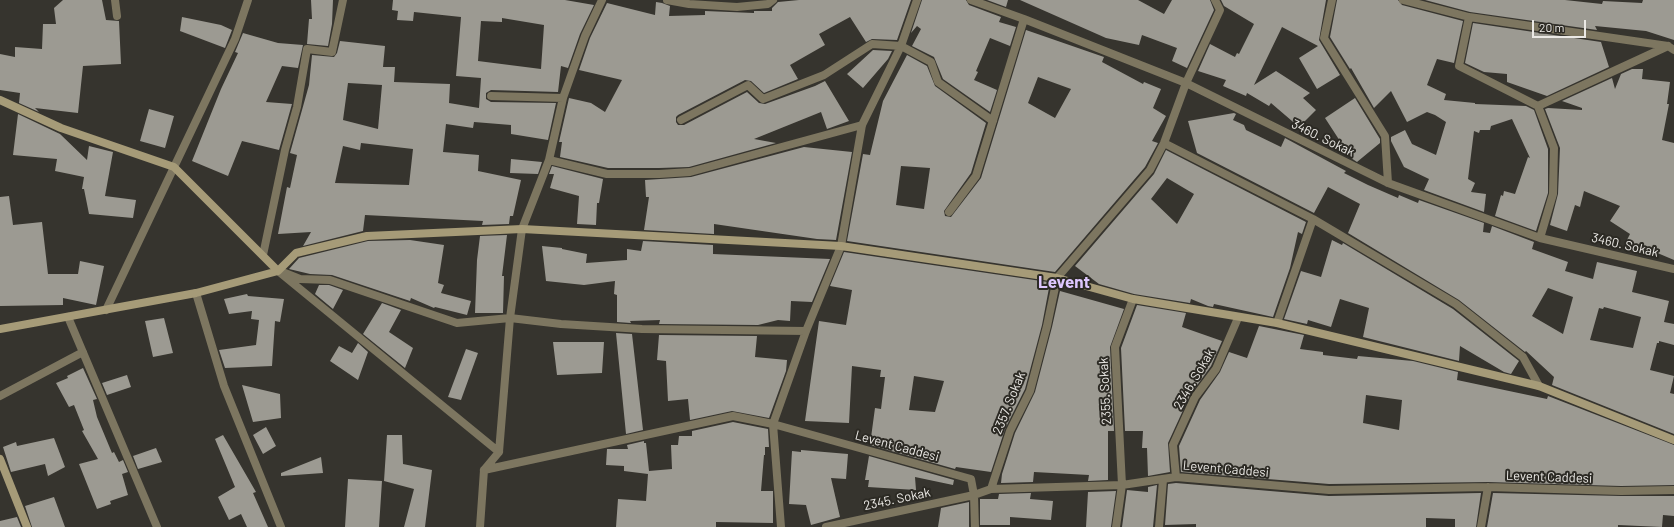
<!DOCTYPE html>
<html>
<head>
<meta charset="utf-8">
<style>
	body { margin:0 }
	#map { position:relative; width:1674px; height:527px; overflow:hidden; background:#36342e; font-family:Barlow,sans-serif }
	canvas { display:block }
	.scale { position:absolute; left:1532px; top:20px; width:54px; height:18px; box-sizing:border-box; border:2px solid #ebe9e5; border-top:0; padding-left:5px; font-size:12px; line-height:14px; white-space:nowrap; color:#ebe9e5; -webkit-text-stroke:3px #2c2a24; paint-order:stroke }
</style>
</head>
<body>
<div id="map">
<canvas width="1674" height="527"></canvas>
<div class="scale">20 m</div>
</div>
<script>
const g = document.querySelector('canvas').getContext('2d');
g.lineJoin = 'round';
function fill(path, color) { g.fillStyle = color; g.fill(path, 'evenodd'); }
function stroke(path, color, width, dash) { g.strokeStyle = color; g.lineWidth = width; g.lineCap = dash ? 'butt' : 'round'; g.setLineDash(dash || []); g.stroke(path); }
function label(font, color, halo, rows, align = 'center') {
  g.font = font + ' Barlow,sans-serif'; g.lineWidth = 4; g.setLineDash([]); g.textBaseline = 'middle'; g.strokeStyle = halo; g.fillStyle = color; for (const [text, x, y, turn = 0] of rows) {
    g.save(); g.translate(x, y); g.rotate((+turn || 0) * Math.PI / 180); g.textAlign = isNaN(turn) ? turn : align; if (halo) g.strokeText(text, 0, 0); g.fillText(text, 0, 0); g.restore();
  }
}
fill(new Path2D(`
	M63,0H102L106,20L119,21L121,64L83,66L78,113L35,108L39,112L19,103L20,93L0,90V54L15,57V47L42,49L43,24H56L54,8Z
	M311,0H333L332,24L328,46L307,44L309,19H312Z
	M393,0H565L594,5L580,34L568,68L561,66L558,92L491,90L486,93V99L491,102L556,103L548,140L511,134V125L474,122L473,128L446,124L443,152L479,155L478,171L521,180L513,216H510L509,224L482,225L483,221L365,215L363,231L303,246L311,232L278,234L287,187L290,188L297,155L290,153L309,85L312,55L334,57L337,53L340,41L385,46L383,67H395L394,82L450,84L449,103L479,108L481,78L456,76L461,17L414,12L413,21L397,20L398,11L392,10ZM502,18L544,25L541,69L478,61L481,21L502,22ZM348,83L382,85L378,129L343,120ZM361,143L413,149L409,185L335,183L343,146L360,150Z
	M799,0H911L897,40L872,39L866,42L850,17L819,34L825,45L790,65L798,79L764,93L751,81L745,80L678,115L676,117V122L678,125H684L747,92L759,103L765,104L815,86L825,81L849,121L827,129L821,112L754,139L776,143L689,167L659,168H608L560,157L562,142H559L569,98L591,103L605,112L622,80L579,70L590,38L607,3L655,15L656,2L662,3L670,6L669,16L705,15V11L754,13V11H772V8L778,2Z
	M922,0H966L969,5L1001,17L999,22L1016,27L1010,46L990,38L976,71L978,72L974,80L997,90L990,112L943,79L934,57L912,46L921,29L917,26L911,33Z
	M987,0H1008L1006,7Z
	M1020,0H1138L1164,14L1172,0H1210L1214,10L1187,68L1172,61L1177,48L1142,35L1139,45L1106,38Z
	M1221,0H1326L1319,40L1340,75L1317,89L1299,58L1318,46L1282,27L1254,85L1276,71L1310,93L1303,98L1316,110L1299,127L1271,103L1269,106L1247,93L1246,96L1223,86L1226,80L1198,71L1210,44L1235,57L1237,53L1239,54L1254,24L1224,6Z
	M1337,0H1398L1402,5L1463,21L1454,63L1437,59L1427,85L1446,94L1444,100L1475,103V104L1526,106L1534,110L1548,149V193L1536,231L1495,216L1501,195L1503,196L1504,191L1515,194L1528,157L1530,158L1512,119L1491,126L1490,130H1480L1479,133L1474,131L1468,179L1475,183L1471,192L1486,194L1484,212L1424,190L1429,179L1404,167L1391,141V137L1405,130L1412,144L1436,155L1446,122L1435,115L1427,112L1407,122L1391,91L1374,108L1351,68L1350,69L1330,37Z
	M1425,0H1565L1602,4L1603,1L1642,3L1643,0H1674V40L1646,31L1595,26L1597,30L1470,12Z
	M182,17L221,25L232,30L225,48L180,31Z
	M1473,23L1601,42L1609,67L1547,96L1507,82V74L1484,72L1465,63Z
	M1026,30L1104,57L1102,62L1143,84L1144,82L1161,89L1153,108L1166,116L1152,141L1158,143L1145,167L1055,272L847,241L863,154L870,155L883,101L907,55L927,66L935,86L986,123L971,173L944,211L945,216L951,217L981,178ZM1038,77L1071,89L1055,118L1028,103ZM901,166L930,168L924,209L896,205Z
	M243,33L278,43L303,45L298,68L282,66L266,102L292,104L279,150L242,141L228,176L192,161L221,89L238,53L235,52Z
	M873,50L892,51L888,59L863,88L847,74Z
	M1632,69H1643L1642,79L1670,82L1667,104H1669L1662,140L1674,143V260L1648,249L1647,251L1626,242L1630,234L1610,221L1620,206L1584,191L1580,207L1575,205L1567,231L1550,225L1558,194L1560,148L1545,109L1548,108L1582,110V108L1562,101L1612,78L1615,89L1621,74Z
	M1355,98L1380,139V143L1357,162L1351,158L1325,118Z
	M149,109L174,116L165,148L140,141Z
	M1234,113L1236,114L1233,120L1244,125L1246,130L1281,147L1285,138L1346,171L1344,173L1368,185L1398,198L1399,195L1418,203L1419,200L1484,223L1483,232L1490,233L1492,226L1534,242L1532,249L1568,262L1565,271L1593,279L1597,262L1637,271L1632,292L1669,301L1664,322L1674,324V345L1659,341V343H1657L1650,370L1674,376L1670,393L1674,394V434L1552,385L1554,377L1526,351L1525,352L1459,300L1348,233L1360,204L1328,187L1314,213L1197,153L1188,121ZM1548,288L1573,297L1563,334L1532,316ZM1604,307L1641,317L1633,348L1590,340L1599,308L1603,309Z
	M18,114L60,134L87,160L89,146L113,152L105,196L136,200L133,218L89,214L84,189H82L84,177L55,171L57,159L13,155Z
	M804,147L852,152L836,240L817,239L714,224V234L644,230L649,197H646L645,180L691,177Z
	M1166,150L1306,222L1302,234L1298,232L1290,268L1273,317L1214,304L1213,307L1208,306L1191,299L1190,303L1134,294L1099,284L1075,266L1154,174ZM1167,178L1194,194L1177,224L1151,199Z
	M511,159L542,162L538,174L510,173Z
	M552,166L603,179L599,203H597L596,225L577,224L579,196L550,188L554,174H549Z
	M9,196L13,225L42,222L48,274H78L80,261L104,266L96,305L63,298V305L0,306V197Z
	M507,235L502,276H504L503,313H475L477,260L480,236Z
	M410,240L444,245L438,283L444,285L441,293L471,301L467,315L435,307L434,308L411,298L410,301L332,275L310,274L289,269L299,258L368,241Z
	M1332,240L1342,245L1343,243L1453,309L1519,361L1511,374L1504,372L1460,346L1459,361L1363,337L1369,308L1340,299L1331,327L1308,320L1307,324L1284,319L1301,271L1321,277Z
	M643,241L713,245V254L830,259L812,302L791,301L790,321L778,320L758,325L659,324L660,320L630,321L631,323L617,322V295L614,294L615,281L584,285L546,281L542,246L562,248V249L587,254L586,263L627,260V249L641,251Z
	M844,252L1048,282L1045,286L1049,288L1042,325L1025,389L1005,429L991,472L956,467L955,469L870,445L875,408L881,409L885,377H880L881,370L852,366L849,423L805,421L819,321L846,325L852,290L830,286ZM914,376L944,381L935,412L909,410Z
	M319,285H329L343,290L333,309L315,294Z
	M1060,291L1124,309L1110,347L1114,431H1108V480L1088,481L1089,475L1034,472L1033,482L1001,483L1002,474L1015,433L1035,392L1052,327Z
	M247,294L248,296L284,299L280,322L275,321L272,366L225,368L219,350L256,345L259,320L251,319L252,311L229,314L224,299Z
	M382,303L401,310L389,332L413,348L405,368L363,334Z
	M1137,305L1186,313L1182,327L1222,341L1211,366L1190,395L1168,443L1170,472L1148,476L1147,448H1142L1143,431H1125L1121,348Z
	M164,318L173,353L153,357L145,321Z
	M1259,326L1304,335L1300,349L1323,352V355L1357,359L1358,356L1413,361L1458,372L1457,380L1547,399L1548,396L1674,445V485L1621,486L1488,482L1329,484L1181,472L1179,446L1200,400L1220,372L1229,352L1247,358ZM1366,395L1402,400L1399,430L1363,423Z
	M616,333L632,334L643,430L626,434Z
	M659,335L757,336L755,357L787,360L786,371L769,418L732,411L690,420L688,399L668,401L666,361L657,360Z
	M553,342H604L602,373L557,375Z
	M358,343L368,352L358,380L330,361L339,346L352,353Z
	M466,349L478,353L461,400L448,397Z
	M83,368L97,399L93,400L97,417L112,453L114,452L119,462L123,460L128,472L122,474L128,495L110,501L111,504L97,509L79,464L98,459L82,431L84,430L74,405L69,407L56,383L68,378L67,376Z
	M127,375L131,387L107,395L102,383Z
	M242,385L280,394L281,418L253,422Z
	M733,422L768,429L769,447H765V455H764L761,491H773V523L716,522V527H616L618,499L646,501L648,474L624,471V466L606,465L607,449H628L627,445L644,441V443H646L649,471L672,469L671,445H678L679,436H692V431Z
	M266,427L276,446L263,454L253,435Z
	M223,435L256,492L253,493L268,527H247L241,514L229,520L218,497L235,487L215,439Z
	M387,435H402L403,464L432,470L425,527H404L414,489L384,481Z
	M54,438L65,467L48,476L45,464L11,472L3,447L16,442L17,446Z
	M156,448L162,462L138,469L133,456Z
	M801,450L848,454L846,479L831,478L840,517L811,525L806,505L789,504L792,451L801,452Z
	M869,456L954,480L953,485L915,477L916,490L868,487L869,480H865Z
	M321,457L323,473L281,476V473Z
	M348,479L382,481L379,527H345Z
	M1176,483L1329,496L1481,493L1476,527H1455V519L1426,518V527H1196V524L1165,525L1168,484Z
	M1157,485L1153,527H1122L1127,490L1148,492V487Z
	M1116,491L1111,527H1086L1088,492Z
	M1031,493L1030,499L1053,501L1051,520L1010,517V525H980V499H998L999,494Z
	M1493,493L1621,496H1674V516L1663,515L1662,527L1618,525V527H1487Z
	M54,497L65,527H32L25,506Z
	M969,502V527H938L941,508Z
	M17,517L21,527H0V521Z`), '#9c9a92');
stroke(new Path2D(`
	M115,0L117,16
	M667,0L689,4L737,7L768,4L773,0
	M971,0L1024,19L1186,83L1388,183L1540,238L1674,269
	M1332,0L1324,38L1385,136L1388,183
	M1403,0L1469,17L1668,46L1674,50
	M1469,17L1459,66L1538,106
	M491,96L563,98
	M681,120L748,85L763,99L824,75L872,44L901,46L931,62L938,82L993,121
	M1164,143L1313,219L1456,304L1523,357L1539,386
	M549,160L607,174H659L690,172L862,125
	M949,212L976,176L1024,19
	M1540,238L1553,194L1554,148L1538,106L1668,46
	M263,255L285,150L297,107L307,49L332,52L343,0
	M278,271L499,452L484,470L733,416L773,424L971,479L974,495L991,489L1122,485L1176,477L1329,490L1488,487L1621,491L1674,490
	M285,273L300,279L330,280L457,323L510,318L561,324L642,329L806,331
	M196,293L224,386L281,527
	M106,310L235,39L248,0
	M68,317L157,527
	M1277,323L1313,219
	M0,396L83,352
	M499,452L510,318L522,229L549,160L563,98L585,36L602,0
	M1176,477L1173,445L1195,397L1216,369L1238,318
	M991,489L1010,431L1030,391L1047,326L1057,278L1150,170L1164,143L1186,83L1220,10L1215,0
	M480,527L484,470
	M781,527L773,424L806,331L841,246L862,125L901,46L917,0
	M826,527L974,495L975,527
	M1116,527L1122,485L1115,347L1133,299
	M1159,527L1163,480
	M1481,527L1488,487`), '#7d7660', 8);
stroke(new Path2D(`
	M0,100L61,128L174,167L278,271
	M0,329L196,293L278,271L296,253L367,236L522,229L841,246L1057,278L1133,299L1277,323L1539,386L1674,440
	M0,459L27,527`), '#a69b78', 8);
label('13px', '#ebe9e5', '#2c2a24', [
	["3460. Sokak",1323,138,26],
	["3460. Sokak",1625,245,13],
	["2346. Sokak",1194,379,-60],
	["2355. Sokak",1105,391,-93],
	["2357. Sokak",1009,403,-68],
	["Levent Caddesi",897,446,15],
	["Levent Caddesi",1226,469,5],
	["Levent Caddesi",1549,477,2],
	["2345. Sokak",897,499,-12]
]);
label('bold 17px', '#dec7ff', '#2c2a24', [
	["Levent",1064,282]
]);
</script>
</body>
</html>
